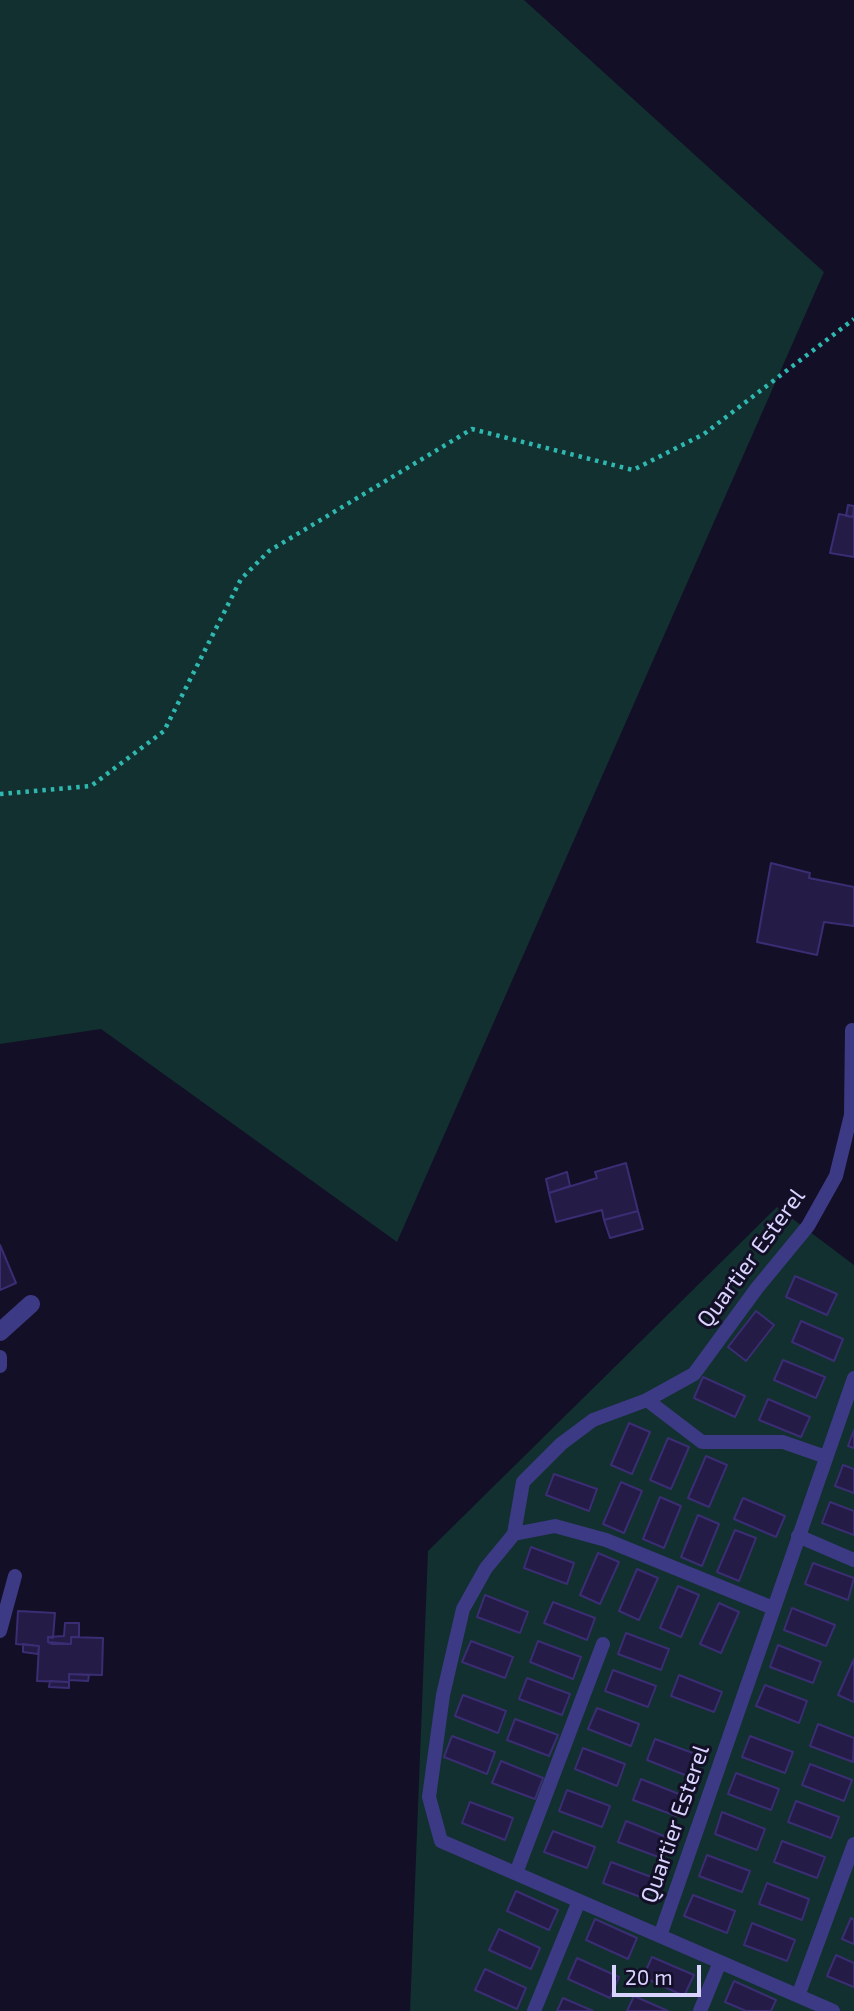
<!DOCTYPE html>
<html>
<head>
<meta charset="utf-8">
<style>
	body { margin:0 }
	#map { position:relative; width:854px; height:2011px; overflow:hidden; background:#130f26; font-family:"Exo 2",sans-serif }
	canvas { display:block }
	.scale { position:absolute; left:612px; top:1965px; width:89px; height:32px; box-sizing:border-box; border:4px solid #d9d4ff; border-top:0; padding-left:9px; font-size:21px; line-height:24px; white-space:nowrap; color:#d9d4ff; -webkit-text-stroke:5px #130f26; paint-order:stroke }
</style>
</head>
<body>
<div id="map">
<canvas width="854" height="2011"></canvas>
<div class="scale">20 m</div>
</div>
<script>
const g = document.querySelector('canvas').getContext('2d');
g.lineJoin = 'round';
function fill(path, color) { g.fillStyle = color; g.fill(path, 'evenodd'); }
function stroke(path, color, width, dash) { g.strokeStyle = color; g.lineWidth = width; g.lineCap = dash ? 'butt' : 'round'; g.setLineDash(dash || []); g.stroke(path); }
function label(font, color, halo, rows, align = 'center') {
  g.font = font + ' "Exo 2",sans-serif'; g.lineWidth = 6; g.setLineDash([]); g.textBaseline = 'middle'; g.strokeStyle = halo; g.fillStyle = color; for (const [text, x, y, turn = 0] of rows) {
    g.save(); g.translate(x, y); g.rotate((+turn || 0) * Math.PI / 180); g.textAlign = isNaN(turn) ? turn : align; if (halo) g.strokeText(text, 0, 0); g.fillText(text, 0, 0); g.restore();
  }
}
fill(new Path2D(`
	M0,0H524L824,272L397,1242L101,1029L0,1044Z
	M777,1207L854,1265V2011H410L428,1551Z`), '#12302f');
const building = new Path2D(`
	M848,505L854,506L853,517L846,516Z
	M854,512V557L830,553L839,514L853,517Z
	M771,863L810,873L809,878L854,887V926L824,922L817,955L757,942Z
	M626,1163L638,1211L604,1220L602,1210L556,1222L549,1193L597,1178L595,1172Z
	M567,1172L570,1186L549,1193L546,1179Z
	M638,1211L643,1229L610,1238L604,1220Z
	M0,1245L16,1283L0,1290Z
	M795,1276L837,1294L827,1315L786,1297Z
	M756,1311L774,1325L746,1361L728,1347Z
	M801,1321L843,1339L834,1361L792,1342Z
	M783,1360L825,1377L816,1398L774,1380Z
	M703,1377L745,1396L735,1417L694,1398Z
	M768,1399L810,1417L801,1437L759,1420Z
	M629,1423L650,1432L632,1474L611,1465Z
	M854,1430V1448L848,1446Z
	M668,1438L689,1447L671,1489L650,1480Z
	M706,1456L727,1465L709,1507L688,1498Z
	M843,1465L854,1469V1493L835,1486Z
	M554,1474L597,1489L589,1511L546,1495Z
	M621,1482L642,1491L624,1533L603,1524Z
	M660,1497L681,1506L664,1548L643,1539Z
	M743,1498L785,1516L776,1537L734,1519Z
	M830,1502L854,1511V1535L822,1523Z
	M698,1515L719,1524L702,1566L681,1557Z
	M735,1530L756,1538L739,1581L717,1572Z
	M531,1547L574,1563L567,1584L524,1568Z
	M598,1553L619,1562L600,1604L580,1595Z
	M813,1563L854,1578L848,1600L805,1584Z
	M637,1569L658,1578L639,1620L619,1611Z
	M678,1586L699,1595L681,1637L660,1628Z
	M485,1595L528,1612L520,1633L477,1617Z
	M553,1602L595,1618L587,1640L544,1623Z
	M719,1603L739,1612L721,1653L700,1644Z
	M792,1608L835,1625L826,1646L784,1630Z
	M18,1611L55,1613L53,1638L48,1637V1642L52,1644H71V1637L103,1638L102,1675L69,1674V1682L37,1681L39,1646L16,1644Z
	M65,1623H79V1637H71V1644L48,1642V1637L64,1636Z
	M626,1633L669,1649L661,1670L618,1654Z
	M471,1641L513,1657L505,1678L462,1662Z
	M538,1641L581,1657L573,1679L530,1662Z
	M23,1644L39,1646L38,1654L23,1652Z
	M778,1645L821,1662L813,1683L770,1667Z
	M854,1659V1702L838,1695Z
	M613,1670L656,1686L648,1707L605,1691Z
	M69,1674L89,1675L88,1681L69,1680Z
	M679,1675L722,1692L714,1712L671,1696Z
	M527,1678L570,1694L562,1715L519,1699Z
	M50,1681L69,1682V1688L49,1687Z
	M765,1685L807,1701L799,1723L756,1706Z
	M463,1695L506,1711L498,1733L455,1716Z
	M597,1708L639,1724L631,1746L588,1729Z
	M515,1719L558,1735L549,1756L507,1740Z
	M818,1724L854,1738L853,1762L810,1746Z
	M452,1736L495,1752L487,1774L444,1757Z
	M750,1736L793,1752L785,1773L742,1757Z
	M655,1739L698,1755L690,1777L647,1760Z
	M583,1748L625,1764L617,1786L575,1769Z
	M501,1761L543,1778L535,1799L492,1783Z
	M810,1764L852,1780L844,1801L802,1785Z
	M736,1773L779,1789L771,1810L728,1794Z
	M641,1779L684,1796L676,1816L633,1800Z
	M567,1790L610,1806L602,1827L559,1811Z
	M796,1801L839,1817L831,1838L788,1822Z
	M470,1802L513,1818L505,1840L462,1823Z
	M722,1812L765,1829L757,1850L715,1834Z
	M626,1821L669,1838L661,1858L618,1842Z
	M553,1831L595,1847L587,1868L544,1852Z
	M782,1841L825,1857L817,1878L774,1862Z
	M707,1855L750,1871L742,1892L699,1876Z
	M611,1862L654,1878L646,1899L603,1883Z
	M767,1883L809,1899L802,1920L759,1904Z
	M516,1891L558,1910L549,1930L507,1911Z
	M693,1895L735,1911L727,1933L684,1916Z
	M851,1918L854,1920V1944L842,1939Z
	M595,1919L637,1938L628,1959L586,1940Z
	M752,1923L795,1940L787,1961L744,1945Z
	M499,1929L540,1948L531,1969L489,1950Z
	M836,1955L854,1963V1987L827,1976Z
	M652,1957L694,1975L684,1996L643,1977Z
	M577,1958L619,1977L610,1998L568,1979Z
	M485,1969L526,1988L517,2009L475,1990Z
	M734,1981L776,2000L771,2011H746L725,2002Z
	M634,1996L668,2011H627Z
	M563,1998L593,2011H557Z`);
fill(building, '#241b47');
stroke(building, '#3b2d73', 2);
stroke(new Path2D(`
	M0,794L91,786L164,731L241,579L269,551L472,429L633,470L704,434L854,319`), '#2fb8b0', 4.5, [3.5, 5]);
stroke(new Path2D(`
	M0,1357V1366
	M647,1400L702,1442H783L826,1457
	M514,1534L555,1526L606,1540L773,1608
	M798,1536L854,1560
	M0,1631L15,1576
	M516,1873L603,1644
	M660,1936L854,1378
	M798,1996L854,1844
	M534,2011L579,1901
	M700,2011L720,1962
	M833,2011L441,1841L429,1797L443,1695L463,1609L486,1568L514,1534L523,1482L561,1444L593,1420L647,1400L694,1374L757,1288L808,1226L836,1176L851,1115L852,1030`), '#3d3a85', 14);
stroke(new Path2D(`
	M0,1332L31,1304`), '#3d3a85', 18);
label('23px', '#d9d4ff', '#130f26', [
	["Quartier Esterel",751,1258,-54],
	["Quartier Esterel",675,1824,-71]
]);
</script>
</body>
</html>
